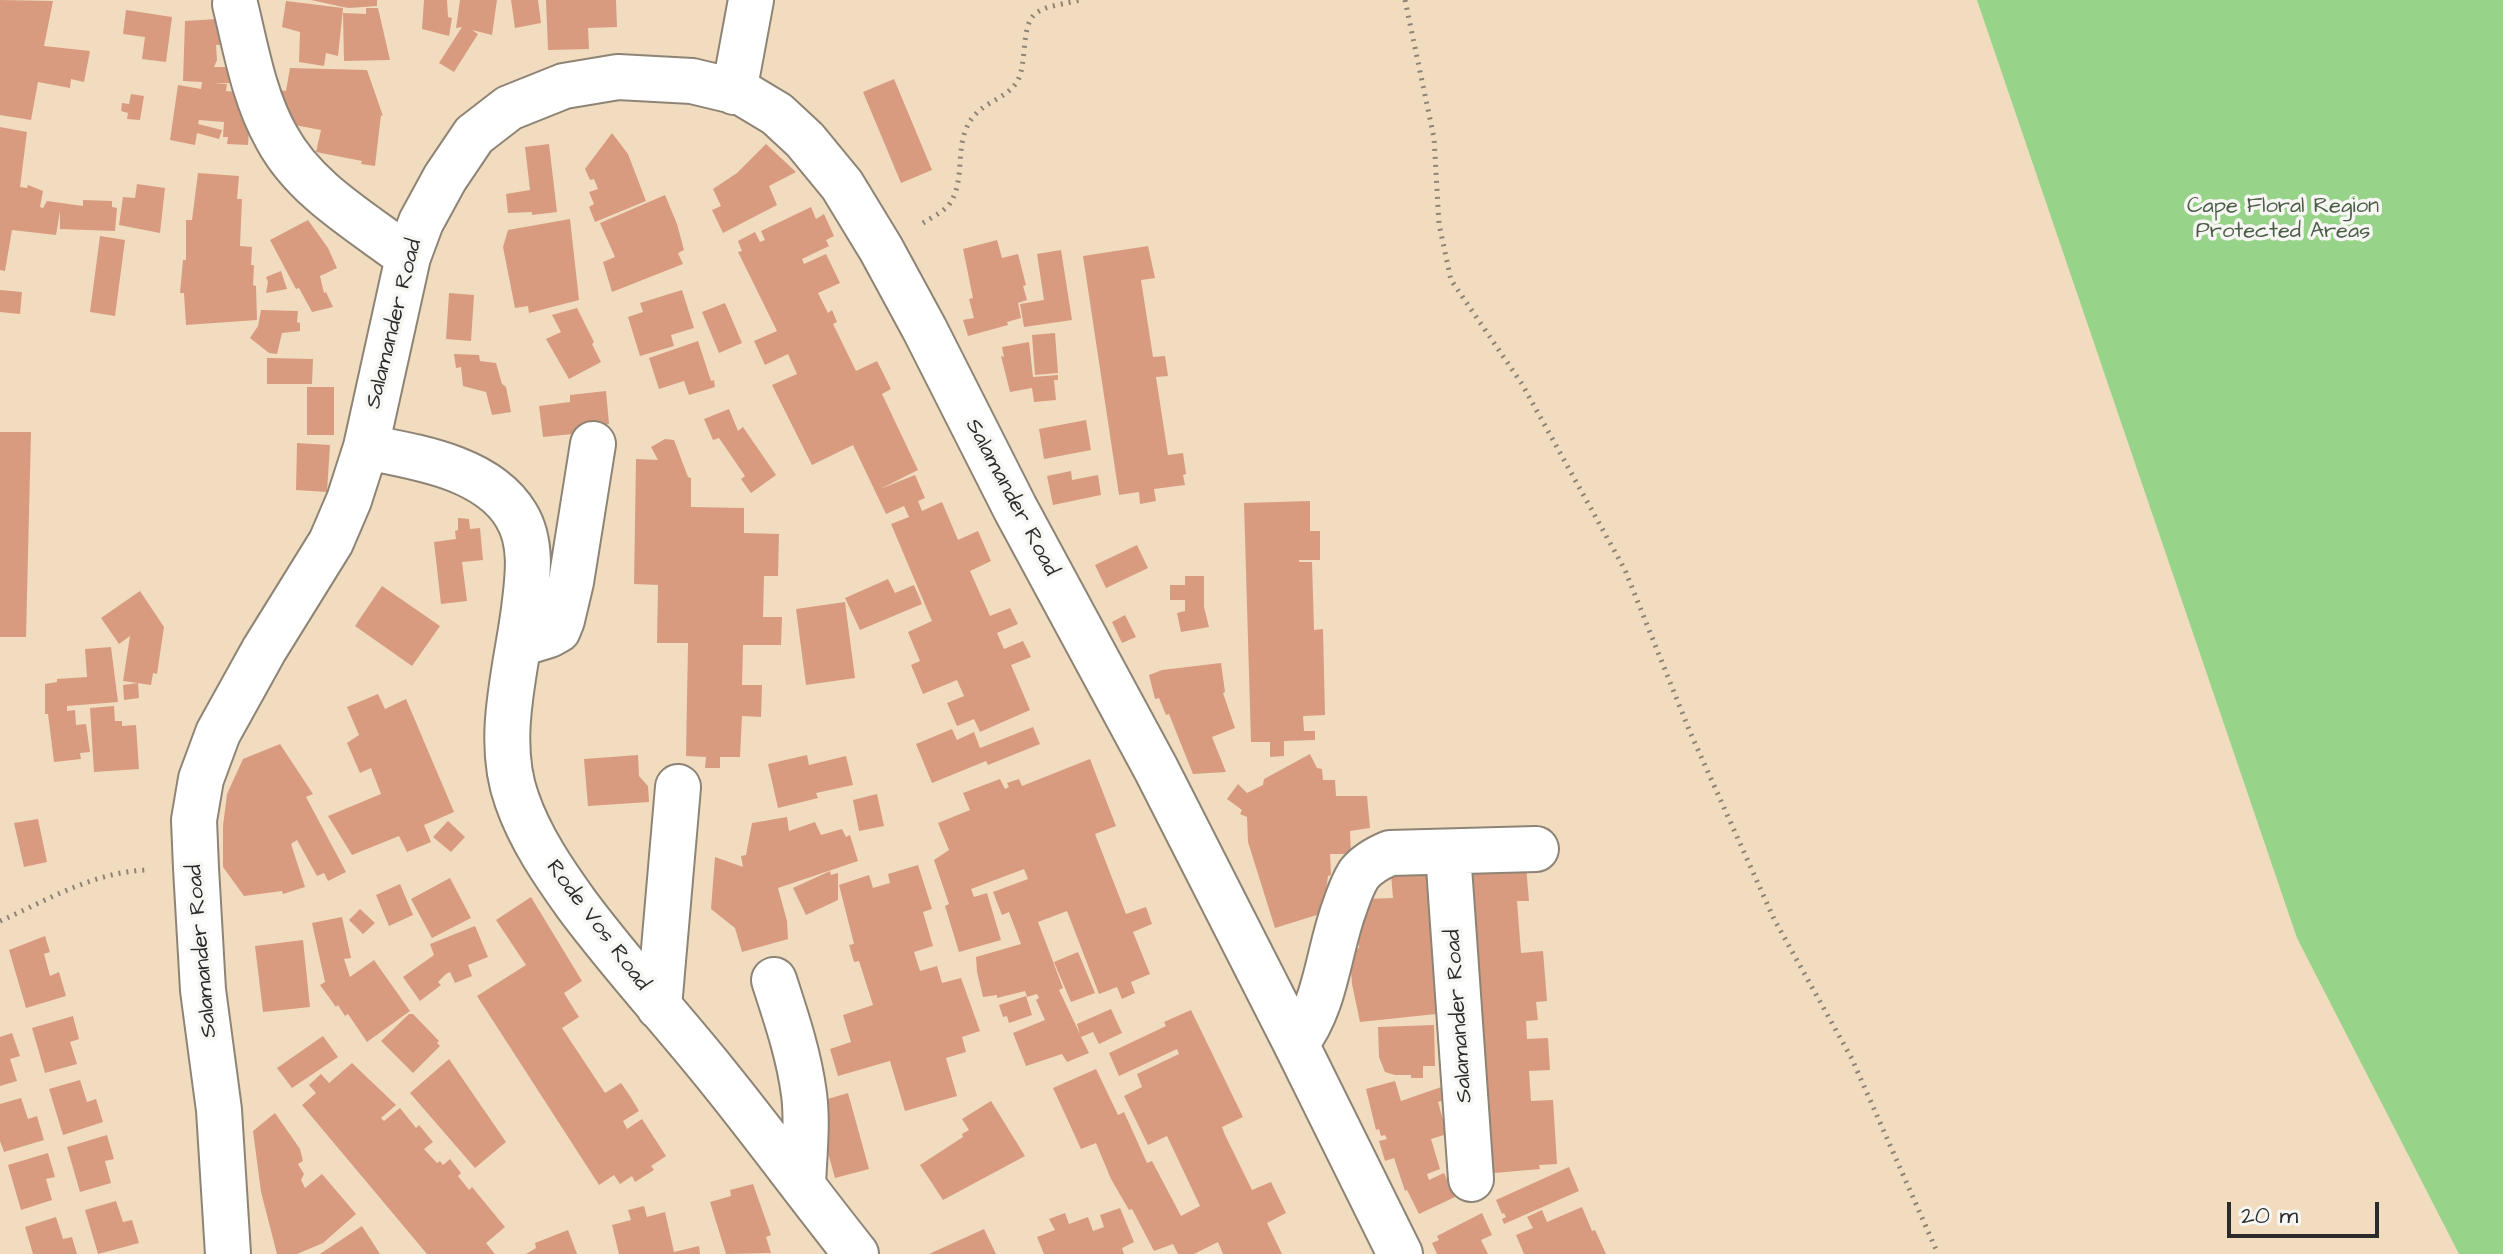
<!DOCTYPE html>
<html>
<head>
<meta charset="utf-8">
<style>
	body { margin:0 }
	#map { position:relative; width:2503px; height:1254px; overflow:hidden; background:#f1dcbf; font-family:"Architects Daughter",sans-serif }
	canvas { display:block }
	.scale { position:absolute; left:2227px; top:1202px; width:152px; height:36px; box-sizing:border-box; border:4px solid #2b2b2b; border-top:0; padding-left:10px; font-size:24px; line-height:28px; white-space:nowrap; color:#2b2b2b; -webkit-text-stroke:6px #f6f6f2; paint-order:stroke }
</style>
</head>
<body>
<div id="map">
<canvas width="2503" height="1254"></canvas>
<div class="scale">20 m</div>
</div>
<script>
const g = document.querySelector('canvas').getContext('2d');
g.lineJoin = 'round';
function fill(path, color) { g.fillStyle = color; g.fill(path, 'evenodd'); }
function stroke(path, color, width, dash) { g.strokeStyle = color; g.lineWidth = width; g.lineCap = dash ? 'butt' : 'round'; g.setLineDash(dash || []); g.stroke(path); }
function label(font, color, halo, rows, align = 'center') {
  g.font = font + ' "Architects Daughter",sans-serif'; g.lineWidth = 7; g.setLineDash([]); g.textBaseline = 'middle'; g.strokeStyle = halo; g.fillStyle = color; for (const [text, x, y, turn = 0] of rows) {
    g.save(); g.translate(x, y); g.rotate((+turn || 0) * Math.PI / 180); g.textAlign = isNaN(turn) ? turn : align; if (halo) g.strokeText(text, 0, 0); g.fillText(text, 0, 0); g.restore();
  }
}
fill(new Path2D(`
	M1977,0H2503V1254H2459L2297,938Z`), '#97d388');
fill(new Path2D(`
	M0,0L53,1L44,46L90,51L84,82L71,79L70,88L38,82L31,120L0,115Z
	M311,0H377V6L349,8L343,7V5V7Z
	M424,0H447L448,17L452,18L449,36L422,29Z
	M460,0H497L492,35L472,30L478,34L454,72L439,63L462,27L456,28Z
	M511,0H538L541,23L515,28Z
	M546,0H616L617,27L588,28L589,49L548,50Z
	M286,1L343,8L338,56L326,53L324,66L299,62L300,32L282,27Z
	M366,8H378L390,60L344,61L343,13L366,14Z
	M126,10L172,17L166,62L142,59L145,37L123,34Z
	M217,19L224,45H216L217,60L214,67H230V83H213L227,84L226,91L251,93L248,145L227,144L228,137H223L224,122L199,120L198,124L222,130L219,139L197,133L195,145L170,140L178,85L201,89L202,82L183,81L185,21Z
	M290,68L367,70L383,116L381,115L375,166L361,164L362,161L316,152L321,130L284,123L278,90L286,91Z
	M894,79L932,170L901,183L863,92Z
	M131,94L144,96L140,120L127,119L128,113L121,111L122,103L129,104Z
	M0,127L27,132L20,187L27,188L28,185L43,191L40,207L43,208L47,201L83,206V200L112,201V207L117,208L115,231L60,229V211L56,235L12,230L5,271L0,270Z
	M612,133L628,154L646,201L595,222L589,207L594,204L589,192L598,189L594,179L590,180L585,169Z
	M549,144L557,212L532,215V212L508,213L506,194L530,190L525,147Z
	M766,144L796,172L769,186L777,205L723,233L712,210L721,206L713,189L737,173Z
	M198,173L239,176L237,199H242L240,246L252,247L251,265H254L253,285L256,286L257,320L186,325L184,293H180L183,260H186V220H192Z
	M137,184L165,188L160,233L119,225L123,197L135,198Z
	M665,195L677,224L684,250L678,253L683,264L612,292L603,262L615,257L600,223Z
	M811,207L816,219L824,214L834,236L826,240L829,246L802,259L804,264L826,254L840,283L818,293L828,313L832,310L837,322L833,324L856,371L877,361L891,389L882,394L918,470L880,489L915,475L925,498L918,501L922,511L942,502L958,540L978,531L991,561L970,571L990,616L1010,608L1018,624L997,633L1004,649L1023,641L1031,657L1011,665L1030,710L980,732L974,719L957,726L947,703L964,696L957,680L923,694L911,665L920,661L908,632L932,621L891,524L909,517L904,506L886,514L853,445L812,465L772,385L797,374L788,354L765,365L754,341L777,331L738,252L742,251L738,241L755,232L760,242L765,240L761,231Z
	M570,219L579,300L529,313L528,306L515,308L503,247L508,230Z
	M308,220L328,248L337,268L320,276L324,293L326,292L333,307L312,312L299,288L296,289L270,240Z
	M100,236L125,240L115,316L90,312Z
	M997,240L1002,258L1018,254L1026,285L1023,286L1027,300L1018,303L1021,318L1007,322L1008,325L968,336L963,320L974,318L969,299L973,298L963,249Z
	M1148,246L1155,278L1141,280L1153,357L1165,356L1168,376L1156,377L1168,455L1183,453L1186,474L1183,475L1185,485L1154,489L1156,501L1140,504L1139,492L1119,495L1083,256Z
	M1061,250L1072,320L1024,327L1020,304L1044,300L1037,254Z
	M281,271L287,289L266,293L268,282L266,277Z
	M0,290L22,292L20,314L0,312Z
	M682,290L694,328L671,335L674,346L640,356L628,317L643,312L640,303Z
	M449,293L474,295L471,341L446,339Z
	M725,303L742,343L719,353L702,312Z
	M577,308L594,342L592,344L601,362L569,379L546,339L561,332L552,315Z
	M261,310L298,311L297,322L300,323V331L282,333L277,354L269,353L250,338L258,326Z
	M1055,333L1058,373L1035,375L1032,335Z
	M698,341L711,381L714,380L715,387L689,395L684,381L659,389L649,358Z
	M1029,342L1033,377L1058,375V380H1054L1056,400L1034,402L1032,388L1010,392L1001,356L1004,357L1002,347Z
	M454,354L479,355L480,361L496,363L502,384L506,387L511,412L492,415L486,392L463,386L461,367L456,368Z
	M267,358L313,359L312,384H267Z
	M307,387H334V435H307Z
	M606,391L609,424L583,427V433L543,437L539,406L570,402V395Z
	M729,409L738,431L743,427L776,475L751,493L741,479L745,476L719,438L713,440L704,419Z
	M1086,420L1091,450L1044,459L1039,429Z
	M0,432H31L26,637H0Z
	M665,439L674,440L688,477L691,478V507L744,508V533L779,534L778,576H764L763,617H782L781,645H743L742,685H762L761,717L742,716L740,757H720V768H705L706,757L686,756L688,643H657L658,585L634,584L636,459L658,460L651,447Z
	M297,443L330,445L327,492L296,490Z
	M1071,471L1072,480L1098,475L1101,495L1053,505L1047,476Z
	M1310,501V531H1320V560H1299V562H1312L1314,630L1323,629L1325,715L1303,716L1304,731H1315V740L1284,741V756L1270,757V742H1251L1244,503Z
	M458,518L469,519L470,529L480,528L483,560L462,562L467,601L441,604L434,542L456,539L455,531L458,530Z
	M1137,545L1148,568L1106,588L1095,565Z
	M1185,576H1204V607L1209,627L1181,632L1177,613L1185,611V600H1170V585H1185Z
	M888,579L895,593L914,585L922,604L860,630L845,598Z
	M382,586L440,626L412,666L355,626Z
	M140,591L164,627L157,674L153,673L151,685L123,681L130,636L119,644L101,618Z
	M845,602L855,678L806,685L796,609Z
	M1125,615L1136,637L1122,643L1112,622Z
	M111,647L118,702L67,706V711L75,710L76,725L86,724L90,752L80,753L81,759L54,762L48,714H45V684L57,682V679L87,677L85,649Z
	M1221,663L1225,692L1223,693L1235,728L1212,737L1226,772L1193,774L1169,714L1166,715L1159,698L1155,699L1149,675L1162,670Z
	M138,683L139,698L124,700L123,685Z
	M378,694L385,709L406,699L454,812L424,825L431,842L407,852L399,836L352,855L328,816L381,794L371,768L360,773L347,743L359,735L347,707Z
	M114,706L115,721H122V726L136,725L139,769L94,772L90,708Z
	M1033,727L1040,744L988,765L986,761L932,783L916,744L952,729L957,740L974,732L980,748Z
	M280,744L313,794L306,797L346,872L328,881L324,873L317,876L297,840L291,844L305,887L283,894L282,891L244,896L223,867V826L227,794L243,759Z
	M1310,754L1317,768L1322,769L1323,780H1335L1336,796H1367L1370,828L1350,831L1351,854H1330L1331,875L1328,876L1323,913L1275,928L1248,842L1247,817L1240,814L1242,810L1227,799L1238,784L1247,793L1263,785L1264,779Z
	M638,755L639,776L648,786L649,802L588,806L584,759Z
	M807,755L809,765L846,756L853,785L816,793L818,798L778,808L768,764Z
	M1090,759L1116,826L1095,834L1126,914L1146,907L1152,924L1133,932L1150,974L1131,982L1135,993L1122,999L1117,987L1099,994L1067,911L1038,922L1063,988L1059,990L1080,1034L1077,1024L1111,1009L1122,1033L1099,1044L1093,1032L1081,1037L1089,1053L1067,1062L1062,1054L1026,1066L1013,1033L1045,1020L1036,1000L1039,998L1037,994L1027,997L1025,991L997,998V995L983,997L977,972L976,957L1021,944L1009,912L1002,915L993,892L1028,879L1024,869L971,889L974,897L987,893L1001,940L959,952L945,906L949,904L934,860L949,850L938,823L970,810L963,793L1000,779L1005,789L1009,787L1007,783L1019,779L1022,786Z
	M877,794L884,826L859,831L853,800Z
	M787,817L789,831L815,822L821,835L842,829L846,837L850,835L858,861L778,888L787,921L788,939L742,952L735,928L711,909L715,857L743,867L741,856L746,855L752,823Z
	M38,819L47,862L24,867L14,823Z
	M448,821L465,837L451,852L433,837Z
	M918,865L932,909L923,912L933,946L914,952L920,971L937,966L942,983L961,978L980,1031L962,1037L966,1052L946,1058L957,1096L905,1111L890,1061L838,1076L830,1049L851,1042L843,1015L873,1005L859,961L854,962L849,945L854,944L839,885L869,875L873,888L890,883L888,874Z
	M1526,866L1529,901H1517L1521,953L1543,951L1547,1001L1536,1002L1538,1020L1526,1021L1527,1039L1548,1038L1550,1070L1529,1071L1531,1101L1553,1100L1557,1164L1539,1165L1540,1169L1483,1174L1464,870Z
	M830,871L831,875L838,873V900L806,915L793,888Z
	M1429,871L1440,961L1433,962L1436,1014L1360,1022L1352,984L1350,955L1353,949L1359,948L1356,915H1367L1366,899L1393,898L1391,874Z
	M450,878L471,918L432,938L411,899Z
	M400,884L413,915L389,926L376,895Z
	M531,897L582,981L564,993L579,1017L562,1028L605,1093L621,1083L630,1096L639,1111L623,1121L627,1129L642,1119L666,1156L651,1166L654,1170L635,1182L632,1176L620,1184L614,1175L599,1185L477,996L526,965L496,920Z
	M360,909L375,923L363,934L349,920Z
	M342,917L351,958L344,959L350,977L374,960L410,1011L367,1042L348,1014L345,1016L338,1005L336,1007L320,985L325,982L312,923Z
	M475,926L488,957L468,965L472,976L455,983L450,972L446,974L438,982L441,985L420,1001L403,977L434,955L430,944Z
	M45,936L50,952L44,954L50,976L59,972L66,996L26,1008L9,950Z
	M303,940L310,1007L263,1012L255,946Z
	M1078,952L1095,993L1071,1002L1054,962Z
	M1026,996L1032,1015L1009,1023L1007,1016L1003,1017L999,1005Z
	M1191,1010L1243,1117L1222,1127L1225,1135L1252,1190L1271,1182L1286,1213L1267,1223L1282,1254H1223L1218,1242L1194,1254H1178L1173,1244L1154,1251L1132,1209L1129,1210L1111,1179L1096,1143L1081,1149L1053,1088L1096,1069L1118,1115L1124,1112L1147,1163L1152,1161L1181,1216L1200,1206L1167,1136L1148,1145L1124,1096L1142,1087L1137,1074L1179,1054L1177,1049L1119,1076L1109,1053L1166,1026L1164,1022Z
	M409,1014H413L439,1041L437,1043L440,1046L413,1073L381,1041Z
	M73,1016L79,1039L70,1042L77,1064L45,1073L32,1028Z
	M1434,1025L1435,1066H1423V1078H1411V1075H1395L1385,1072L1379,1057L1378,1027Z
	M12,1033L20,1056L10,1059L17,1081L0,1086V1037Z
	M323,1036L338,1057L292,1088L277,1068Z
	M449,1059L506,1142L475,1168L410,1093Z
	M352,1063L396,1105L381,1118L384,1121L400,1108L416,1128L419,1125L433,1142L424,1149L437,1163L440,1161L443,1165L450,1159L461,1173L458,1176L469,1190L472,1187L505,1227L486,1243L495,1254H427L302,1105L316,1093L309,1085L321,1074L329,1083Z
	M80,1080L87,1102L96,1099L103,1122L63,1135L49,1089Z
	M1395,1081L1401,1101L1450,1084L1454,1097L1438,1102L1447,1134L1431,1139L1440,1169L1427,1174L1429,1180L1444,1173L1455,1197L1419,1214L1407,1190L1405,1191L1394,1158L1385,1161L1379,1141L1387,1139L1385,1135L1381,1136L1379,1129L1376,1130L1366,1089Z
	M848,1093L869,1169L835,1178L814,1103Z
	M21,1098L28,1119L37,1116L44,1140L4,1152L0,1141V1104Z
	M991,1101L1025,1156L943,1200L920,1165L963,1137L962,1134L969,1130L962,1119Z
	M275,1113L300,1149L303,1161L298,1164L304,1174L301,1180L305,1188L322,1174L356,1214L323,1243L297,1254H277L261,1192L253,1131Z
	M107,1135L114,1159L105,1161L111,1183L80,1192L67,1147Z
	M48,1153L55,1177L46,1179L52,1200L21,1210L8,1165Z
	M1569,1167L1579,1191L1504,1224L1502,1219L1506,1217L1504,1213L1502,1214L1496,1200Z
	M753,1184L771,1235L766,1237L771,1253L726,1254L710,1202L731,1196L730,1190Z
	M116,1201L123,1222L132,1220L139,1243L98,1254L85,1210Z
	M644,1206L647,1217L665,1212L674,1252L699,1246L700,1254H619L612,1225L631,1220L628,1210Z
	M1582,1207L1592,1231L1595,1230L1606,1254H1524L1516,1235L1533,1228L1527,1217L1542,1210L1547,1222Z
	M1120,1208L1134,1242L1122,1248L1124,1254H1044L1037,1237L1055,1230L1049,1219L1065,1213L1069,1224L1088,1217L1093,1231L1104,1227L1100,1215Z
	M1482,1213L1492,1235L1481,1240L1488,1254H1437L1432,1243L1439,1240L1437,1236Z
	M56,1217L63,1239L72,1237L77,1254H33L25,1227Z
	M362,1226L380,1254H320Z
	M984,1229L996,1254H929Z
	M568,1230L577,1254H526L536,1248L535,1243Z`), '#d89b80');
const minor = new Path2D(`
	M235,4C246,49 254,98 277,138C305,190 362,222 408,257
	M734,92L751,0
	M366,447C416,457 487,467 516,515C533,542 528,578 524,609C516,671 495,740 517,800C530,838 554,873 577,905C620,963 669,1016 715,1073C763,1132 808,1194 856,1254
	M520,644L549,635L558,630L562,620L571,582L593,444
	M1448,853L1471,1179
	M774,980C786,1017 799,1055 804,1094C808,1124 804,1156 803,1186
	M659,1007L678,787
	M1296,1044C1326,1006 1328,953 1344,909C1348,897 1352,885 1359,874C1367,864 1378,858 1390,853L1536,849
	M228,1254L219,1110L203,990L196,868L194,820L201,779L218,733L264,650L331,542L349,500L366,447L408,257L421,222L445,178L474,135L509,108L564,86L618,77L692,81L742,93L777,114L805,140L842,185L881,249L925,330L1015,508L1156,769L1296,1044L1400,1254`);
stroke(minor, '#8e8475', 48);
stroke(new Path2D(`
	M1405,0L1434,138L1439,224L1451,280L1522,384L1625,570L1690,732L1774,919L1852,1059L1938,1254
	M923,223C931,218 941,213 948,206C965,185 956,152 966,129C977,101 1007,101 1018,80C1027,62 1021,28 1034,15C1044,5 1067,4 1080,0
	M0,921C48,900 93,872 147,870`), '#8e8475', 5, [2, 6]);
stroke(minor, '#fff', 44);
label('22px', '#4b5d47', '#f6f6f2', [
	["Cape Floral Region",2283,207],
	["Protected Areas",2283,232]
]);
label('22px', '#2b2b2b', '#f6f6f2', [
	["Salamander Road",395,324,-76],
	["Salamander Road",1011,498,62],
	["Rode Vos Road",597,926,53],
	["Salamander Road",203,951,-95],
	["Salamander Road",1460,1016,-94]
]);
</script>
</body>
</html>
